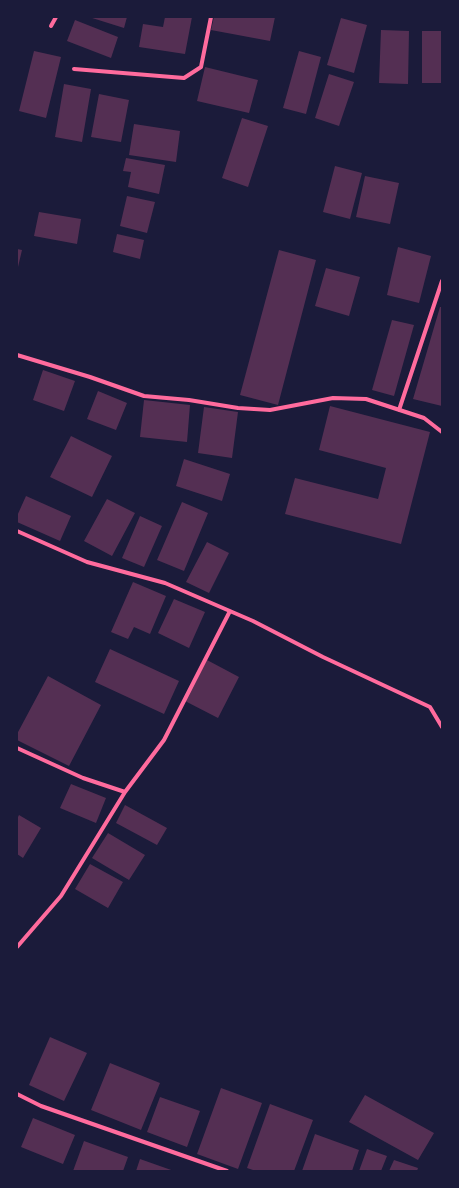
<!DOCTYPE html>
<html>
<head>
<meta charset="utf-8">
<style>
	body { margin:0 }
	#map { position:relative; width:459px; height:1188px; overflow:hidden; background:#1b1b3a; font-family:"Asap Condensed",sans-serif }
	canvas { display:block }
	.frame { position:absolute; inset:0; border:18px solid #1b1b3a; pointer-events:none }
</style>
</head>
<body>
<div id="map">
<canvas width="459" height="1188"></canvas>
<div class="frame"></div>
</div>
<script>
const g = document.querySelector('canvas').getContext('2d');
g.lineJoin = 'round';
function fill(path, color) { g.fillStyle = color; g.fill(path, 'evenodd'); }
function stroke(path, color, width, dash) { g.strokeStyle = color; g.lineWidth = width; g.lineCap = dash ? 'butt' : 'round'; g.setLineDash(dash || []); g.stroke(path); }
fill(new Path2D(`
	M89,17H127L124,28Z
	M165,17H192L185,54L139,47L143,24L163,27Z
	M214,17H275L270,41L211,30Z
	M341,18L367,25L354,73L327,65Z
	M75,20L118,37L111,58L67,41Z
	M381,30L409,31L408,84L379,83Z
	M422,31H442V83H422Z
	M34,51L61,57L46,118L19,111Z
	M299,51L321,57L306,114L283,108Z
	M205,67L258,80L249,113L197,101Z
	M329,74L354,82L339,126L315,118Z
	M64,84L91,89L82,142L55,137Z
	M99,94L129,100L121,142L91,137Z
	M242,118L268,126L248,187L222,178Z
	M134,124L180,131L176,162L129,155Z
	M126,158L165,165L159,194L128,187L131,172L123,171Z
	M335,166L362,173L350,219L323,212Z
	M365,176L399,183L390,224L356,217Z
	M127,196L155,202L147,233L120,226Z
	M39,212L81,219L77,244L34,236Z
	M117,234L144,240L140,259L113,252Z
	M398,247L431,256L419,303L387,295Z
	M17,249L22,250L18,267H17Z
	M279,250L316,260L278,405L240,395Z
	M326,268L360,277L349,316L315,306Z
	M440,307H442V406L413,399Z
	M392,320L414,325L394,396L372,390Z
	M43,370L75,381L64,411L33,400Z
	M98,391L127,403L116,430L87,419Z
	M144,400L190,405L187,442L140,437Z
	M330,406L430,432L401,544L285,514L295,478L378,499L386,468L319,450Z
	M204,407L238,412L232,458L198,453Z
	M71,436L112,456L92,497L50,477Z
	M184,459L230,474L222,501L176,486Z
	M26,496L71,516L60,541L17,522V516Z
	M107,499L135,513L112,556L84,541Z
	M182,502L208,513L184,571L157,560Z
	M140,516L162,526L144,567L122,558Z
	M207,542L229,553L209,593L186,582Z
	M133,582L166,596L150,634L134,627L128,639L111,632Z
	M174,599L205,612L189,648L158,633Z
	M110,649L179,681L164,714L95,682Z
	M207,660L239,677L218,718L185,701Z
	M48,676L101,705L69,766L17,740V734Z
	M71,784L106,798L96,823L60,808Z
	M125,805L167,828L157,845L116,823Z
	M19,815L41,828L23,858L17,854V819Z
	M108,833L145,855L129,880L92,858Z
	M90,864L123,882L108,908L75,889Z
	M50,1037L87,1053L64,1101L29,1085Z
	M110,1063L160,1083L141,1130L91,1110Z
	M221,1088L262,1103L238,1169L197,1154Z
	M365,1095L434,1133L418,1160L349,1122Z
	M160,1097L200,1111L187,1147L147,1132Z
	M270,1104L313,1120L294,1171H256L247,1168Z
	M33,1118L75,1135L63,1164L21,1147Z
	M315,1134L359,1150L352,1171H302Z
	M84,1141L128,1157L123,1171H73Z
	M367,1149L387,1156L381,1171H359Z
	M140,1159L174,1171H136Z
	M394,1160L418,1168L417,1171H389Z`), '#542f53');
stroke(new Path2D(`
	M51,26L56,17
	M74,69L184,78L201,67L211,17
	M17,355L90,377L144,396L189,400L238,408L270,410L333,398L366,399L424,418L442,432
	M399,410L442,281
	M17,531L87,562L165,583L253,621L323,657L430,707L442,727
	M17,748L83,778L125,792L164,740L230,611
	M17,947L61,896L125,792
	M17,1094L41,1106L227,1171`), '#ff6b9d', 4);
</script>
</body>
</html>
